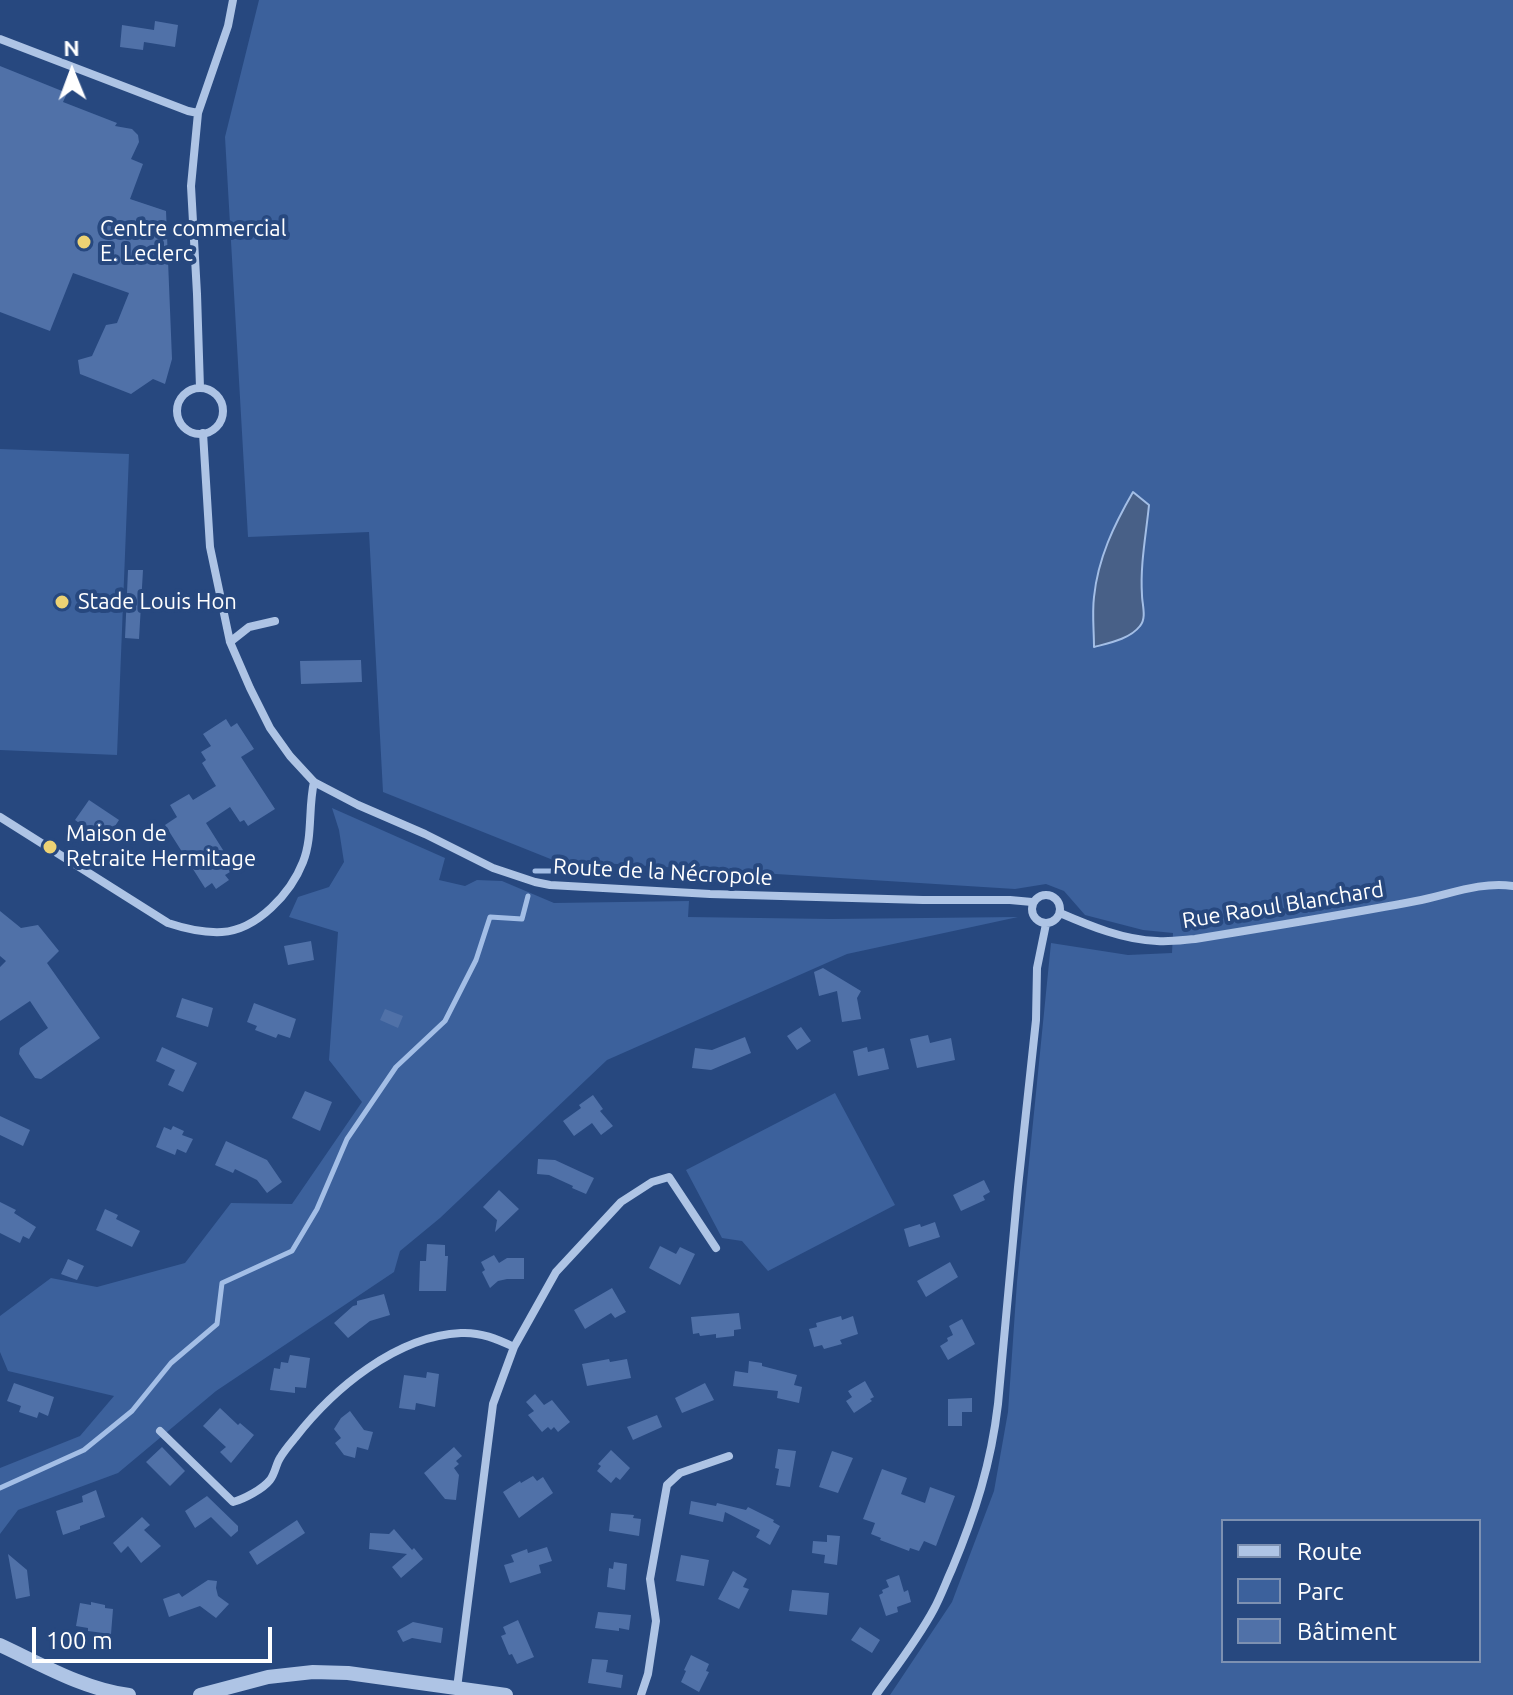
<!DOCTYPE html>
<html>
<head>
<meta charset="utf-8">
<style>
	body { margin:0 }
	#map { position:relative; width:1513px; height:1695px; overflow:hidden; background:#27487f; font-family:Ubuntu,sans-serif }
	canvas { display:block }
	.legend { position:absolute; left:1221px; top:1519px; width:260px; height:144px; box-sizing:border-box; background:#27487f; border:2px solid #7d91b2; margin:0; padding:10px 14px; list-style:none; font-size:24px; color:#fff }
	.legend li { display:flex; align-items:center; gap:16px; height:40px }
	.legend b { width:40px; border:2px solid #7d91b2 }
	.north { position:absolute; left:32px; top:32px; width:80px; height:80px; -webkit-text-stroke:6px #27487f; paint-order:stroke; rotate:359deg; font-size:22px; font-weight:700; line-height:32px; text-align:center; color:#fff }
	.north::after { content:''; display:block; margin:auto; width:28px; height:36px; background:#fff; clip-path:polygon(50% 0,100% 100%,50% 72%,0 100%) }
	.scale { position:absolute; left:32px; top:1627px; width:240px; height:36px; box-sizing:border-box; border:4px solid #fff; border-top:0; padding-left:10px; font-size:24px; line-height:28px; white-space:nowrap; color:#fff; -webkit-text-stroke:6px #27487f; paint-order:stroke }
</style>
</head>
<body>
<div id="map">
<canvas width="1513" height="1695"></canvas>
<ul class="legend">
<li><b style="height:10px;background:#aec4e5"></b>Route</li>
<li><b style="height:22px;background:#3c619c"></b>Parc</li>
<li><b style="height:22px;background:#5071a8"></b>Bâtiment</li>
</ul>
<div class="north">N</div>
<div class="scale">100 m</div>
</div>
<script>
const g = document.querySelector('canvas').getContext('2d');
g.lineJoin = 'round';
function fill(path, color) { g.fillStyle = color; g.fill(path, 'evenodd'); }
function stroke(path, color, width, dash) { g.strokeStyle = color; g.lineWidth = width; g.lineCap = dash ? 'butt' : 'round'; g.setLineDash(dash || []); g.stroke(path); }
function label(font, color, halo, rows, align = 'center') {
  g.font = font + ' Ubuntu,sans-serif'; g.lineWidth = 8; g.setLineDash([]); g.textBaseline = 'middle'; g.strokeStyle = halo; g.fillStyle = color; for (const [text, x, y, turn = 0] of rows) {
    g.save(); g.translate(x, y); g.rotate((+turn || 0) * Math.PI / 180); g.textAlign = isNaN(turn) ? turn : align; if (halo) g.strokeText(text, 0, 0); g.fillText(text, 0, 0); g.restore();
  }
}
fill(new Path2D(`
	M259,0H1513V1695H890L952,1602L994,1491L1008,1412L1017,1282L1051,943L1128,955L1172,953L1173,933L1143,930L1085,915L1064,891L1046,884L1015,889L553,860L383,792L369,532L248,537L225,137ZM1115,523L1142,564V593L1144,617ZM1223,1521H1479V1661H1223Z
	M0,449L129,454L117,755L0,750Z
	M332,808L445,858L439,880L465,886L477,880L502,881L554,903L689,901L688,917L831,919L1018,917L847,954L607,1060L440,1218L400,1251L394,1272L216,1391L118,1473L18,1510L0,1534V1468L80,1436L114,1396L8,1371L0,1352V1316L51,1278L97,1287L185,1263L231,1203L292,1204L362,1102L329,1060L338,932L289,917L298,897L329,887L344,862L339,830Z
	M835,1093L895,1205L768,1271L742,1241L722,1238L686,1170Z`), '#3c619c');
const water = new Path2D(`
	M1133,492L1149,505C1146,535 1140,565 1142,595C1142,604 1147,618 1140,626C1130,639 1109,643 1094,647C1094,631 1092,613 1094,597C1098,558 1114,525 1133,492Z`);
fill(water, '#486087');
stroke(water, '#a3bee6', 2);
stroke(new Path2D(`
	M535,871H577
	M0,1488L84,1450L132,1411L171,1363L217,1324L222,1283L292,1251L317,1209L347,1139L396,1067L445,1021L476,960L490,917L522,919L528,896`), '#a3bee6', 5);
fill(new Path2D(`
	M155,21L178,25L175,47L144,42L143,50L120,47L122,25L154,30Z
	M0,66L67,93L63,102L117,123L115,126L132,129L138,135L139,142L131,159L143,164L130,199L166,211L172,359L165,384L153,379L131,394L80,374L78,360L92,356L106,325L117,323L129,293L73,273L50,331L0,312Z
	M128,570H143L139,639L125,638Z
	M361,660L362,682L301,684L300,661Z
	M226,719L231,727L237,723L254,749L241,757L275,809L248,826L244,820L240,822L230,807L206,823L235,869L225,875L229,880L216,889L212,883L205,888L165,825L177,817L170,805L189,794L193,800L216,786L202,763L206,760L201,752L211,746L203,734Z
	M89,800L119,820L105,841L75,820Z
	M0,911L21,928L38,925L59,951L47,963L100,1038L41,1079L35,1078L19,1054L20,1048L48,1028L30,1001L0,1021V967L6,961L0,956Z
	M311,941L314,960L288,965L284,946Z
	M823,968L861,991L857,998L861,1019L842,1022L837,991L819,996L814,972Z
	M182,998L213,1008L208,1027L176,1017Z
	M254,1003L296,1019L290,1038L278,1034L276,1038L255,1030L257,1026L247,1022Z
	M385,1009L403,1016L398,1028L380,1020Z
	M801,1027L811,1041L797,1050L787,1036Z
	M928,1035L930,1043L951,1038L955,1060L917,1068L910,1039Z
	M745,1037L751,1053L711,1070L692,1068L695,1048L712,1050Z
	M162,1047L197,1063L183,1092L168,1085L175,1070L156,1061Z
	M867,1047L868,1052L884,1048L889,1069L858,1076L853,1051Z
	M305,1091L332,1102L320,1131L292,1118Z
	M593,1095L603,1109L600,1111L613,1126L601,1135L592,1123L574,1136L563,1121L581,1108L579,1105Z
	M0,1116L30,1130L23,1146L0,1135Z
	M173,1126L184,1131L182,1135L193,1139L186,1153L177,1149L175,1155L156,1147L164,1127L171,1130Z
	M226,1141L267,1160L282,1182L267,1193L257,1180L235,1169L233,1173L215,1165Z
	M538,1159L555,1160L594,1178L586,1194L572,1188L573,1186L549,1175L537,1174Z
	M984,1180L990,1192L983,1196L985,1200L961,1211L953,1195Z
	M499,1190L519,1209L495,1232L497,1220L483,1207Z
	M0,1202L16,1210L14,1213L36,1227L29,1239L23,1236L20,1243L0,1233Z
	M105,1209L118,1215L116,1219L140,1231L132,1247L96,1230Z
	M935,1222L940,1237L909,1247L904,1229L920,1224L921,1227Z
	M427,1244L445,1245V1256H448L446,1291H419L420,1261H426Z
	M660,1246L676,1254L680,1247L695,1254L680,1285L649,1268Z
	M494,1255L499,1263L507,1258H524V1279H507L498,1281L490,1288L482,1272L485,1270L481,1262Z
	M68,1259L84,1266L77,1280L61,1274Z
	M950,1262L958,1277L926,1297L917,1281Z
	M612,1288L626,1312L615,1318L611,1313L585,1329L574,1310Z
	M384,1294L390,1315L370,1321L348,1338L334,1323L353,1306L357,1305V1301Z
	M739,1313L741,1329L734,1330V1336L716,1338V1334L700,1336L699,1333L693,1334L691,1317Z
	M841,1316L842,1320L853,1316L858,1334L840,1340L842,1344L824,1349L822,1345L814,1347L809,1329L817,1327L816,1323Z
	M962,1319L975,1344L948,1360L940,1346L948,1341L947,1338L953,1335L949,1326Z
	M290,1355L310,1358L306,1388L295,1387V1393L270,1390L274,1368L280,1369L281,1362L288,1363Z
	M609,1359L610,1362L627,1359L631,1378L587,1386L582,1364Z
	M749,1361L762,1363V1366L797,1375L794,1385L802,1387L799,1403L777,1398L778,1391L733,1386L735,1371L748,1373Z
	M427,1372L439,1374L435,1407L416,1403L415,1410L399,1408L404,1375L426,1378Z
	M865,1381L874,1397L870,1399L872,1401L854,1413L846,1401L852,1397L848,1391Z
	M14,1383L54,1397L48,1416L39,1412L37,1418L19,1412L21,1406L7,1401Z
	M705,1383L714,1400L682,1413L675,1398Z
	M535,1394L544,1405L552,1400L570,1422L558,1432L554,1427L551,1430L548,1427L542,1432L528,1415L534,1411L526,1402Z
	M972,1398V1412H962V1426H948V1399Z
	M220,1408L238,1425L240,1423L254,1435L231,1463L220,1452L226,1447L203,1426Z
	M350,1411L364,1430L373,1432L368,1450L357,1447L355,1458L344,1455L335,1443L341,1438L334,1429L341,1418Z
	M657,1415L662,1427L633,1440L627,1427Z
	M162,1447L185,1471L170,1486L146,1462Z
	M454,1447L462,1456L456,1461L459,1464L454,1468L459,1475L456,1500L445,1499L424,1473Z
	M778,1449L796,1451L790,1487L776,1485L779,1469L775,1468Z
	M611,1450L630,1468L620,1480L616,1477L611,1483L597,1471L601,1466L598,1464Z
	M832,1451L853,1458L838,1493L819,1487Z
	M882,1469L907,1478L901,1494L925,1503L930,1487L955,1496L936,1546L924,1541L919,1551L910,1548L909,1551L880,1540L881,1538L871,1534L875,1523L863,1519Z
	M533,1476L537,1481L543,1477L553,1493L519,1518L503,1492L520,1481L521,1483Z
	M96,1490L105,1517L80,1526V1529L63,1535L56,1511L83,1502L82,1496Z
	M207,1496L238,1526V1531L231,1537L211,1517L195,1528L185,1511Z
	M691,1501L716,1506L717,1503L746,1510L748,1507L774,1520L773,1522L780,1526L770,1545L756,1537L760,1530L725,1512L723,1522L689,1514Z
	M611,1513L634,1515L633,1518L641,1519L639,1536L609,1531Z
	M142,1517L150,1525L144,1530L161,1546L141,1563L128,1546L121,1553L113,1543Z
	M297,1520L305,1533L257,1565L249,1552Z
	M394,1529L412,1550L414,1548L423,1559L401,1578L392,1567L407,1554L369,1549L370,1533L389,1534Z
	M827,1535L840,1536L837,1565L824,1563L825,1555L812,1553L813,1541L827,1542Z
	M547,1547L552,1561L539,1565L541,1573L510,1583L504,1565L514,1562L511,1555L527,1549L528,1553Z
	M8,1554L27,1570L30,1596L16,1599Z
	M681,1555L709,1560L704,1586L676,1581Z
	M614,1562L627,1564L625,1590L607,1587L609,1568L613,1569Z
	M733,1571L747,1579L743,1587L749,1589L739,1609L718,1599Z
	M899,1575L904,1592L908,1590L911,1602L897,1607L898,1612L886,1616L879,1595L883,1593L882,1590L889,1587L886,1580Z
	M208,1580L217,1581L216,1588L218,1596L229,1604L216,1618L200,1606L169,1617L163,1599L179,1593L182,1597Z
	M792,1590L829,1593L827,1615L789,1611Z
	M91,1602L105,1605V1608L113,1609L111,1634L88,1631V1628L76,1626L80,1603L91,1605Z
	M598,1612L631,1615L629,1630L619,1628V1631L595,1628Z
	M518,1620L534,1657L517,1664L512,1654L509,1655L501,1636L506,1634L503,1627Z
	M413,1622L443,1628L441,1643L412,1638L403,1642L397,1631Z
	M860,1627L880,1640L872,1653L851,1640Z
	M691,1655L709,1664L706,1671L709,1672L699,1692L681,1682L686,1671L684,1670Z
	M592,1659L608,1660L606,1672L623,1675L621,1688L588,1683Z`), '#5071a8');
stroke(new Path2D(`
	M0,39L188,111L198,113
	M200,388L197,294L191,186L198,113L228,26L233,0
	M177 411a23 23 0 1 1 46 0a23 23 0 1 1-46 0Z
	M203,433L210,547L230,642L250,688L270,728L290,756L314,782L358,805L425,834L493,868L535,882L550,885L710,894L923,900H1010L1032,902
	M230,642L249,627L275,621
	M0,817L168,923C186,929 203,933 222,932C257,930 291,893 303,862C313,837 308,808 314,782
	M1032 909a14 14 0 1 1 28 0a14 14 0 1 1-28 0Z
	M1060,913C1090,926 1124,940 1157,941C1170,942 1183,940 1195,939C1269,927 1342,915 1416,901C1448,895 1480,881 1513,886
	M160,1431L233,1502C244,1499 263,1489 270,1480C275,1474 276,1464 280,1458C284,1451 290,1444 295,1438C333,1389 396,1336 461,1333C481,1332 497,1339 514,1347
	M457,1688L493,1404L514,1347L556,1272L621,1202L652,1182L669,1177L716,1248
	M641,1695L648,1674L656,1621L650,1579L667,1485L680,1473L729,1456
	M876,1695C896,1667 918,1639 934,1609C941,1596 946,1582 952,1569C975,1514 991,1464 998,1404L1018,1187L1036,1020L1037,968L1046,924`), '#aec4e5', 8);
stroke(new Path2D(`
	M0,1645C41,1664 83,1689 129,1695
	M200,1695L268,1677L313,1672L348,1673L506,1695`), '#aec4e5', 14);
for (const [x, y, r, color] of [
	[84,242,8,"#edd274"],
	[62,602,8,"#edd274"],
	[50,847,8,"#edd274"]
]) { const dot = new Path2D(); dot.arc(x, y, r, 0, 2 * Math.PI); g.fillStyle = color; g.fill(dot); stroke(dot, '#27487f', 3); }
label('22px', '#fff', '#27487f', [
	["Centre commercial",100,229],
	["E. Leclerc",100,254],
	["Stade Louis Hon",78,602],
	["Maison de",66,834],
	["Retraite Hermitage",66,859]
], 'left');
label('22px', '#fff', '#27487f', [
	["Route de la Nécropole",663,872,3],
	["Rue Raoul Blanchard",1283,905,-9]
]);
</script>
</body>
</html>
